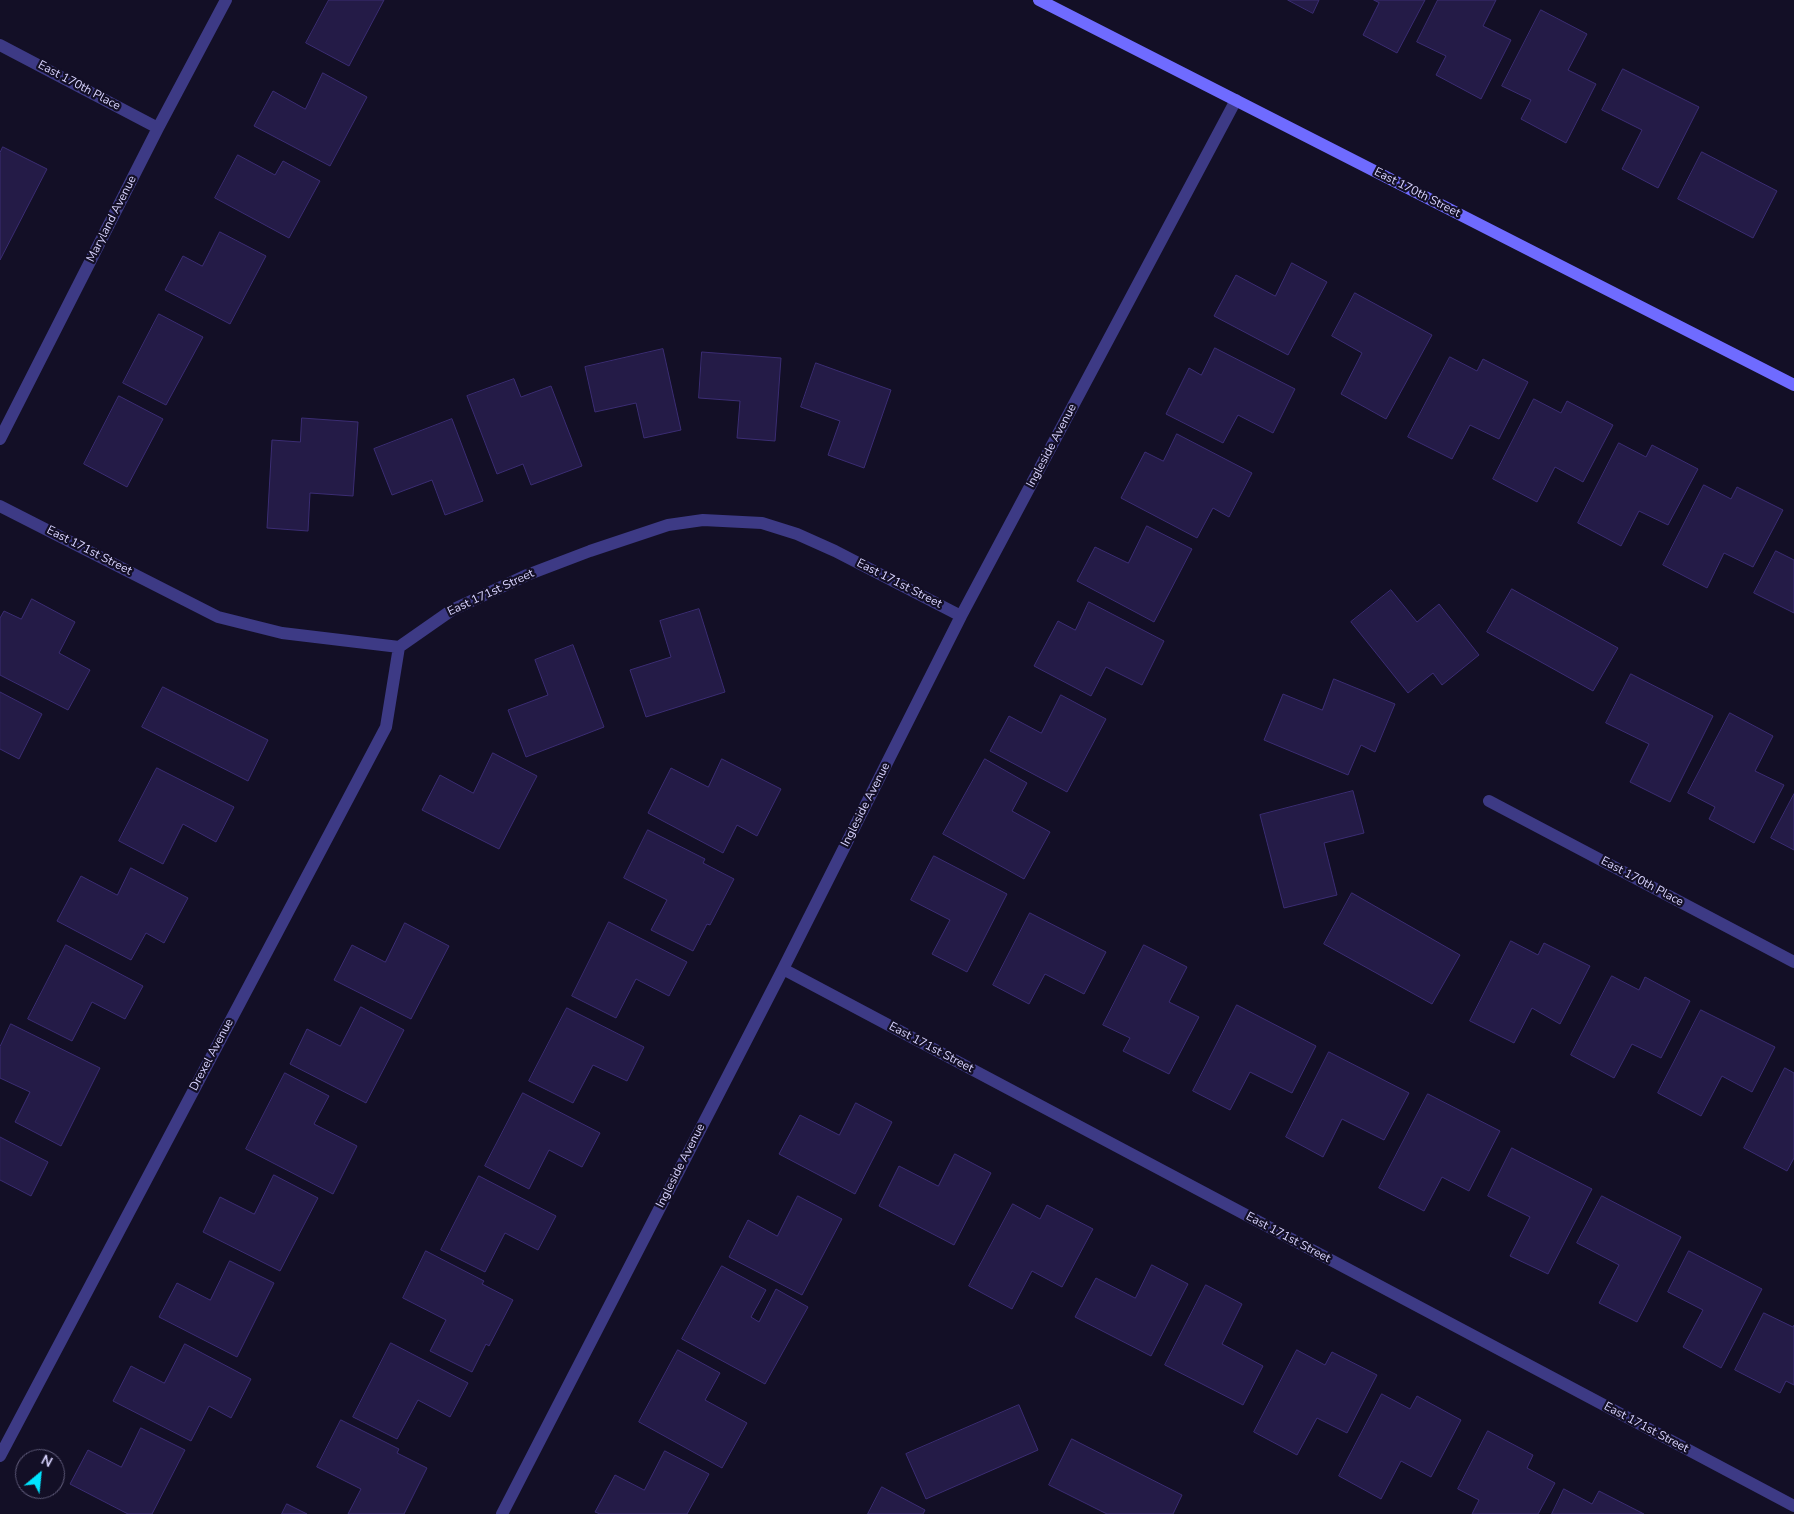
<!DOCTYPE html>
<html>
<head>
<meta charset="utf-8">
<style>
	body { margin:0 }
	#map { position:relative; width:1794px; height:1514px; overflow:hidden; background:#130f26; font-family:"Nunito Sans",sans-serif }
	canvas { display:block }
	.north { position:absolute; left:15px; top:1449px; width:50px; height:50px; box-sizing:border-box; background:#130f26; border:1px solid #625e7d; border-radius:50%; rotate:28deg; font-size:14px; font-weight:700; line-height:20px; text-align:center; color:#d9d4ff }
	.north::after { content:''; display:block; margin:auto; width:18px; height:22px; background:#00e5ff; clip-path:polygon(50% 0,100% 100%,50% 72%,0 100%) }
</style>
</head>
<body>
<div id="map">
<canvas width="1794" height="1514"></canvas>
<div class="north">N</div>
</div>
<script>
const g = document.querySelector('canvas').getContext('2d');
g.lineJoin = 'round';
function fill(path, color) { g.fillStyle = color; g.fill(path, 'evenodd'); }
function stroke(path, color, width, dash) { g.strokeStyle = color; g.lineWidth = width; g.lineCap = dash ? 'butt' : 'round'; g.setLineDash(dash || []); g.stroke(path); }
function label(font, color, halo, rows, align = 'center') {
  g.font = font + ' "Nunito Sans",sans-serif'; g.lineWidth = 4.5; g.setLineDash([]); g.textBaseline = 'middle'; g.strokeStyle = halo; g.fillStyle = color; for (const [text, x, y, turn = 0] of rows) {
    g.save(); g.translate(x, y); g.rotate((+turn || 0) * Math.PI / 180); g.textAlign = isNaN(turn) ? turn : align; if (halo) g.strokeText(text, 0, 0); g.fillText(text, 0, 0); g.restore();
  }
}
const building = new Path2D(`
	M329,0H384L349,66L306,43Z
	M1288,0H1319L1313,13Z
	M1374,0H1425L1397,53L1363,35L1379,3Z
	M1438,0H1496L1483,26L1511,40L1481,99L1436,75L1446,56L1417,42Z
	M1541,10L1587,34L1568,70L1596,84L1566,143L1521,119L1531,100L1502,86Z
	M1623,69L1699,107L1658,188L1622,169L1642,130L1602,110Z
	M323,73L367,97L330,166L254,126L273,91L305,109Z
	M3,147L47,169L0,260V153Z
	M1702,152L1777,191L1753,238L1678,199Z
	M238,155L275,175L283,161L320,181L289,238L215,198Z
	M220,232L266,256L230,324L165,290L183,256L202,266Z
	M1292,263L1327,282L1288,355L1214,316L1236,275L1275,296Z
	M1355,293L1432,335L1386,419L1341,394L1362,353L1332,336Z
	M159,314L203,337L166,405L123,383Z
	M1215,348L1295,389L1273,433L1238,415L1223,443L1166,414L1189,368L1201,375Z
	M663,349L681,430L644,438L636,403L595,412L585,367Z
	M702,352L781,358L775,441L737,438L740,401L699,398Z
	M1450,357L1477,371L1483,359L1528,382L1499,439L1470,425L1452,459L1408,437Z
	M816,363L891,390L864,468L828,455L840,421L801,407Z
	M514,379L521,397L551,386L582,466L531,485L523,464L497,474L467,396Z
	M119,396L163,419L127,487L84,464Z
	M1534,399L1561,413L1567,401L1613,425L1583,482L1555,467L1537,502L1493,479Z
	M302,418L358,422L353,496L310,493L308,531L267,528L272,440L300,442Z
	M452,419L483,501L445,515L432,480L392,495L374,449Z
	M1177,434L1252,473L1229,517L1213,508L1197,538L1121,498L1145,452L1163,461Z
	M1619,443L1646,457L1652,445L1698,469L1668,525L1639,511L1621,546L1578,523Z
	M1704,485L1731,499L1737,487L1783,510L1753,567L1724,553L1707,588L1663,565Z
	M1147,526L1192,549L1154,622L1077,581L1095,547L1128,563Z
	M1776,551L1794,560V613L1754,593Z
	M1512,589L1618,648L1593,691L1487,632Z
	M1391,590L1417,622L1439,604L1479,655L1442,685L1433,673L1408,693L1351,622Z
	M32,599L75,622L59,653L90,670L68,710L0,675V618L4,611L21,619Z
	M1089,602L1164,641L1142,685L1106,667L1091,696L1034,666L1058,621L1075,630Z
	M699,609L725,692L646,717L630,670L671,657L660,621Z
	M573,645L604,727L526,757L508,710L548,695L535,660Z
	M1631,674L1713,716L1670,802L1630,782L1649,744L1606,723Z
	M1334,679L1395,704L1375,752L1361,745L1348,775L1264,740L1283,694L1322,710Z
	M163,687L268,740L248,781L142,727Z
	M0,692L42,714L19,759L0,749Z
	M1061,695L1106,719L1067,792L990,751L1009,716L1041,733Z
	M1730,713L1773,736L1755,771L1784,785L1754,843L1709,819L1715,807L1688,793Z
	M493,753L537,776L499,849L422,810L440,775L473,793Z
	M722,759L781,789L757,836L737,825L723,853L648,813L671,768L708,787Z
	M985,759L1027,783L1012,811L1050,832L1024,879L943,834Z
	M157,768L234,807L216,842L183,824L163,864L119,841Z
	M1353,791L1364,833L1324,843L1337,895L1284,908L1260,815Z
	M1794,794V850L1771,838Z
	M648,830L705,859L703,863L734,879L710,925L707,924L693,951L651,930L667,900L624,878Z
	M934,856L1007,894L967,972L932,954L950,920L911,900Z
	M131,868L188,898L164,943L146,933L131,960L57,921L81,876L117,895Z
	M1352,893L1460,955L1432,1004L1324,944Z
	M1030,913L1106,952L1084,994L1045,974L1029,1004L993,985Z
	M609,922L687,962L669,996L636,979L616,1018L572,996Z
	M405,923L449,946L411,1019L334,980L352,945L385,962Z
	M1511,941L1538,955L1544,943L1590,966L1560,1024L1532,1008L1514,1043L1470,1021Z
	M66,945L143,986L125,1019L92,1002L72,1041L28,1019Z
	M1144,945L1187,967L1169,1002L1199,1017L1169,1074L1123,1051L1130,1038L1103,1025Z
	M1612,976L1639,990L1645,977L1690,1001L1661,1058L1632,1044L1614,1078L1571,1055Z
	M1237,1005L1316,1046L1292,1093L1250,1072L1230,1110L1193,1091Z
	M361,1007L404,1030L366,1103L290,1064L307,1029L340,1046Z
	M567,1008L644,1047L627,1081L593,1065L573,1103L529,1081Z
	M1701,1010L1775,1047L1752,1092L1722,1076L1701,1116L1658,1093Z
	M11,1024L100,1068L61,1146L15,1122L30,1092L0,1078V1047Z
	M1329,1052L1409,1093L1384,1140L1342,1119L1323,1157L1286,1137Z
	M1785,1068L1794,1073V1158L1787,1171L1744,1148Z
	M285,1073L329,1096L314,1124L357,1146L333,1194L246,1149Z
	M523,1093L600,1133L582,1167L549,1150L529,1189L485,1166Z
	M1428,1094L1500,1131L1469,1191L1442,1177L1424,1211L1379,1188Z
	M856,1103L892,1122L855,1194L779,1154L800,1115L839,1135Z
	M0,1137L48,1162L31,1196L0,1180Z
	M1512,1148L1592,1189L1548,1274L1510,1256L1530,1217L1488,1196Z
	M955,1154L991,1173L954,1245L879,1206L899,1166L938,1186Z
	M274,1175L318,1198L280,1271L203,1232L220,1197L254,1214Z
	M479,1176L556,1216L538,1250L505,1233L485,1272L441,1250Z
	M798,1196L842,1219L802,1295L729,1257L748,1220L777,1236Z
	M1602,1196L1681,1237L1637,1322L1599,1303L1619,1265L1577,1243Z
	M1013,1204L1040,1219L1047,1205L1093,1229L1062,1287L1032,1271L1012,1309L969,1286Z
	M426,1251L484,1281L482,1284L513,1300L489,1346L486,1344L472,1372L430,1351L446,1320L403,1298Z
	M1689,1251L1762,1289L1721,1368L1683,1347L1703,1310L1668,1292Z
	M230,1261L274,1283L237,1357L159,1317L177,1283L210,1300Z
	M1152,1265L1188,1284L1151,1356L1075,1317L1096,1278L1135,1298Z
	M722,1266L766,1290L751,1317L759,1322L776,1289L808,1307L765,1384L682,1339Z
	M1206,1285L1242,1304L1222,1344L1263,1366L1243,1405L1165,1365Z
	M1764,1313L1793,1327L1794,1325V1385L1786,1381L1780,1393L1735,1370Z
	M391,1343L468,1383L450,1417L418,1400L397,1439L353,1417Z
	M185,1344L251,1379L231,1418L209,1406L191,1441L113,1401L131,1366L164,1383Z
	M678,1350L720,1373L705,1400L747,1423L722,1468L639,1422Z
	M1297,1350L1325,1365L1332,1352L1377,1375L1347,1433L1317,1418L1297,1455L1254,1432Z
	M1382,1394L1410,1409L1417,1396L1461,1420L1431,1477L1401,1461L1381,1499L1339,1476Z
	M1019,1405L1038,1450L926,1499L906,1454Z
	M341,1420L399,1449L397,1453L427,1468L404,1514H348L361,1489L317,1467Z
	M141,1428L185,1450L152,1514H128L70,1484L88,1450L121,1467Z
	M1488,1431L1533,1455L1527,1468L1555,1483L1538,1514H1472L1479,1500L1458,1489Z
	M1072,1439L1182,1495L1173,1514H1107L1049,1485Z
	M665,1451L709,1474L687,1514H600L595,1512L615,1475L644,1490Z
	M882,1487L925,1510L923,1514H868Z
	M1564,1489L1592,1504L1599,1491L1644,1514H1552Z
	M287,1504L307,1514H282Z`);
fill(building, '#241b47');
stroke(building, '#3b2d73', 1);
stroke(new Path2D(`
	M0,45L158,128
	M0,439L158,128L226,0
	M0,506L218,617L282,633L399,647L452,610L527,575L590,551L668,525L703,520L762,523L797,534L835,551L961,616
	M1489,801L1794,962
	M783,969L1794,1506
	M0,1456L386,727L399,647
	M502,1514L783,969L961,616L1236,100`), '#3d3a85', 12);
stroke(new Path2D(`
	M1039,0L1794,385`), '#6f6bff', 12);
label('12px', '#d9d4ff', '#130f26', [
	["East 170th Place",79,86,28],
	["East 170th Street",1417,193,27],
	["Maryland Avenue",112,219,-63],
	["Ingleside Avenue",1052,446,-62],
	["East 171st Street",89,551,27],
	["East 171st Street",899,584,27],
	["East 171st Street",491,593,-25],
	["Ingleside Avenue",866,805,-63],
	["East 170th Place",1642,882,28],
	["East 171st Street",931,1048,28],
	["Drexel Avenue",212,1055,-62],
	["Ingleside Avenue",681,1166,-63],
	["East 171st Street",1288,1238,28],
	["East 171st Street",1646,1428,28]
]);
</script>
</body>
</html>
